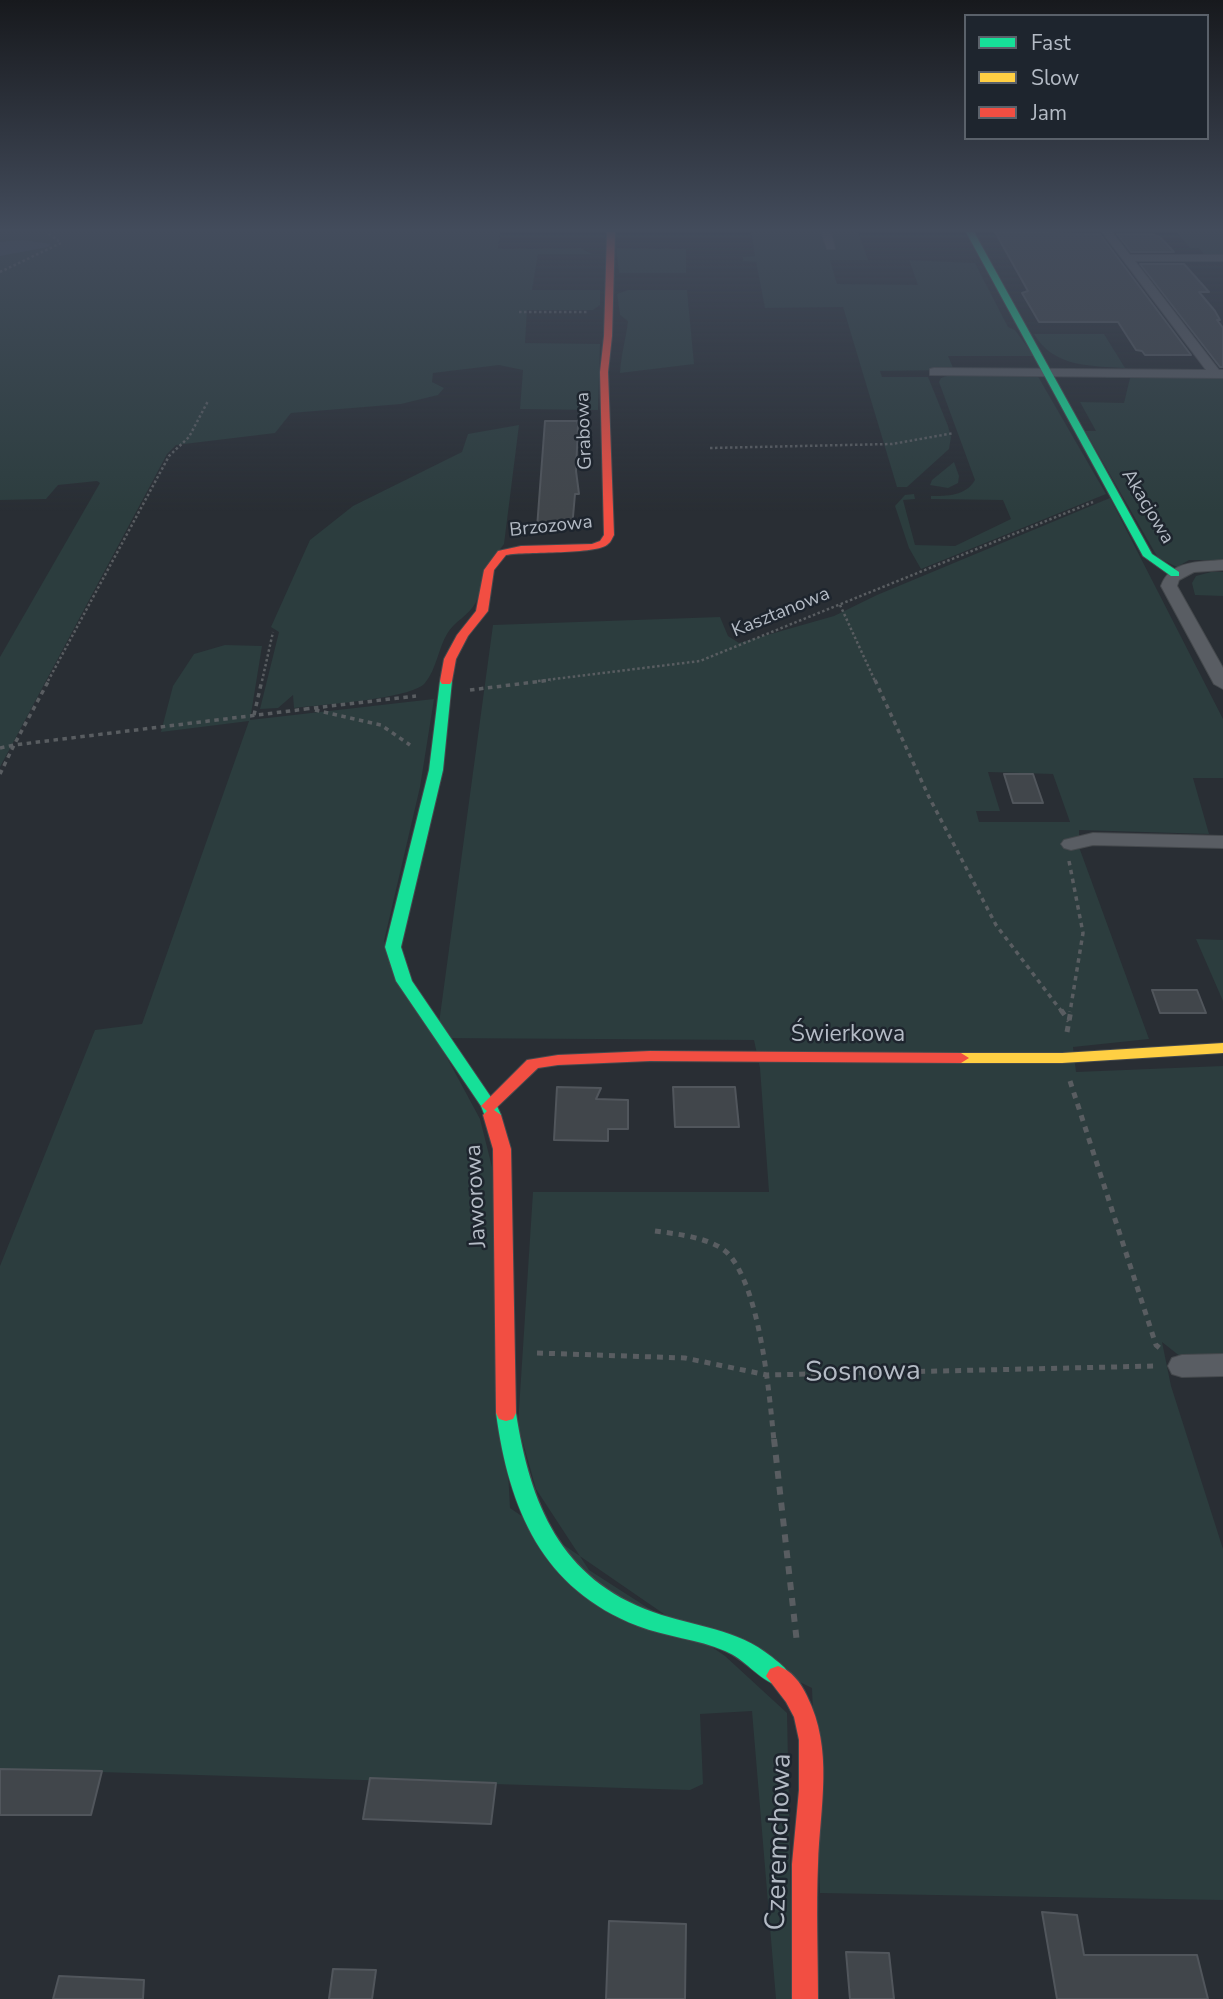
<!DOCTYPE html>
<html>
<head>
<meta charset="utf-8">
<style>
	body { margin:0 }
	#map { position:relative; width:1223px; height:1999px; overflow:hidden; background:#292e34; font-family:"Nunito Sans",sans-serif }
	canvas { display:block }
	.legend { position:absolute; left:964px; top:14px; width:245px; height:126px; box-sizing:border-box; background:#1e252e; border:2px solid #5a616a; margin:0; padding:9px 12px; list-style:none; font-size:21px; color:#b4bbc5 }
	.legend li { display:flex; align-items:center; gap:14px; height:35px }
	.legend b { width:35px; border:2px solid #5a616a }
</style>
</head>
<body>
<div id="map">
<canvas width="1223" height="1999"></canvas>
<ul class="legend">
<li><b style="height:9px;background:#16e098"></b>Fast</li>
<li><b style="height:9px;background:#ffcf43"></b>Slow</li>
<li><b style="height:9px;background:#f24e42"></b>Jam</li>
</ul>
</div>
<script>
const g = document.querySelector('canvas').getContext('2d');
g.lineJoin = 'round';
function fill(path, color) { g.fillStyle = color; g.fill(path, 'evenodd'); }
function stroke(path, color, width, dash) { g.strokeStyle = color; g.lineWidth = width; g.lineCap = dash ? 'butt' : 'round'; g.setLineDash(dash || []); g.stroke(path); }
function label(font, color, halo, rows, align = 'center') {
  g.font = font + ' "Nunito Sans",sans-serif'; g.lineWidth = 5; g.setLineDash([]); g.textBaseline = 'middle'; g.strokeStyle = halo; g.fillStyle = color; for (const [text, x, y, turn = 0] of rows) {
    g.save(); g.translate(x, y); g.rotate((+turn || 0) * Math.PI / 180); g.textAlign = isNaN(turn) ? turn : align; if (halo) g.strokeText(text, 0, 0); g.fillText(text, 0, 0); g.restore();
  }
}
fill(new Path2D(`
	M0,232H500L498,249L581,248L592,254H538L532,290H600V305L593,310H527L525,343L600,344L598,410L520,409L523,370L499,365L433,373L432,382L444,388L438,395L401,404L291,413L275,433L176,445L167,454L0,767V657L100,483L97,481L58,485L46,499L0,500Z
	M751,232H858L868,260H830L837,284L918,285L909,260L975,263L1008,327L1015,330L1034,356H948L954,370L880,371L882,377H928L948,426L951,437L949,449L907,487H897L843,307L765,308L756,262L743,261V257L755,256Z
	M1176,232H1223V256L1204,255L1199,248H1190Z
	M616,248L686,249V273H619Z
	M628,290H687L694,364L620,373C621,354 626,339 628,321L620,315L617,294Z
	M1034,334H1104L1125,368C1090,366 1053,367 1034,334Z
	M1036,373L1106,494L921,569L909,548L895,506L905,495L914,494L915,499L903,500L915,545L955,546L1011,519L1003,500L931,499V496C947,496 966,496 975,480L939,382L941,378L949,375Z
	M1105,374L1223,378V560H1189L1177,567L1158,558L1085,431H1096L1080,402L1124,403L1130,378H1106Z
	M519,425L504,544C490,561 485,582 476,602C469,616 454,621 447,634C438,649 437,668 425,683C412,699 318,705 294,708L293,695L278,708L260,709L279,632L271,627L310,540L353,506L462,452L468,434Z
	M954,462L959,476L958,483L948,488L930,485L932,480Z
	M1110,498L1223,719V778H1193L1209,834L1079,830V847L1149,1039L1073,1047L1076,1072L1223,1066V1357H1181L1162,1342L1171,1386L1223,1549V1900L820,1893L812,1688L648,1608L589,1570L536,1489L518,1425L533,1192H769L760,1068L754,1040L437,1038L493,625L720,617L728,636L739,643L834,616L877,595ZM988,772L1053,774L1070,822H979L976,811H1000Z
	M1211,572H1223V596L1195,595L1192,583L1196,576Z
	M225,645L262,646L250,720L434,699L420,787L384,941L480,1119L492,1167L510,1508L725,1656L787,1713L793,1999H776L752,1711L700,1714L703,1784L690,1790L1,1769L0,1771V1266L95,1030L142,1024L249,721L161,732L173,686L194,654Z
	M1196,939L1223,940V1001Z`), '#2c3d3e');
fill(new Path2D(`
	M23,240L51,244L48,247L0,256V242Z`), '#3b4a5c');
const building = new Path2D(`
	M995,232L1100,234L1191,355H1145L1142,351L1136,350L1118,322H1039L1022,293L1028,291Z
	M1117,234H1152L1160,237L1174,252H1131Z
	M1140,264H1184L1209,292H1199L1215,311L1220,320H1217L1223,328V367H1220Z
	M545,421H577L578,425L576,471L579,494H575L572,528H537Z
	M1004,774H1033L1043,803H1013Z
	M1152,990H1197L1206,1013H1160Z
	M557,1087L601,1088L596,1099L628,1100V1129H608V1141L554,1140Z
	M673,1087H735L739,1127H675Z
	M0,1769L102,1771L91,1815H0Z
	M370,1778L496,1783L491,1824L363,1819Z
	M1042,1912L1077,1915L1084,1955H1197L1208,1999H1057Z
	M609,1921L686,1924L685,1999H606Z
	M846,1952L889,1953L894,1999H850Z
	M333,1969L376,1970L372,1999H329Z
	M59,1976L144,1980L143,1999H53Z`);
fill(building, '#41464b');
stroke(building, '#51565c', 2);
const street = new Path2D(`
	M821,232H831L835,249H827Z
	M1102,232H1112L1130,255H1223V261H1135L1219,370H1223V378L930,375V369L934,368L1206,370Z
	M1223,560V570L1194,572L1179,580L1177,586L1223,668V689L1214,684L1161,586C1170,560 1200,562 1223,560Z
	M1093,833L1223,836V848L1093,845L1071,850L1064,848L1061,844L1064,840Z
	M1223,1354V1376L1182,1377L1172,1374L1168,1366L1172,1358L1182,1355Z`);
const fast = new Path2D(`
	M966,232H974L1152,554L1179,572V576H1171L1143,556Z
	M446,677L452,681L443,770L401,947L412,981L497,1106L501,1115L492,1121L486,1119L481,1106L396,981L385,947L429,770L440,681Z
	M506,1405L513,1407L516,1413C530,1503 560,1579 653,1612C695,1627 736,1628 772,1657C779,1663 786,1667 790,1676L786,1683L778,1686C758,1679 745,1659 725,1651C698,1639 666,1637 638,1626C542,1589 509,1509 496,1413L499,1407Z`);
const slow = new Path2D(`
	M1223,1043V1053L1062,1063H961L953,1058L961,1053H1062Z`);
const jam = new Path2D(`
	M607,232H615L612,336L608,372L614,535C612,538 611,542 608,544C597,555 527,551 506,555L494,570L488,611L468,636L456,659L452,681L450,684H442L440,681L444,659L457,635L476,611L484,570L498,551L521,546L592,544L600,541L604,535L600,372L604,336Z
	M650,1051L961,1053L969,1058L961,1063L650,1061L558,1065L538,1068L494,1110L501,1115L511,1149L516,1413L513,1419L506,1421L499,1419L496,1413L493,1149L483,1115L487,1111L481,1106L527,1060L558,1055Z
	M778,1666C791,1670 801,1683 807,1696C834,1750 820,1806 818,1864C816,1909 818,1954 818,1999H792V1864L799,1790V1740L794,1717L786,1702L766,1676L770,1669Z`);
stroke(street, '#45494d', 2);
stroke(fast, '#45494d', 2);
stroke(slow, '#45494d', 2);
stroke(jam, '#45494d', 2);
stroke(new Path2D(`
	M0,272L61,243L49,234L51,232
	M519,312H587
	M710,448L892,444L954,433
	M840,605L875,681
	M48,681L169,456L189,437L208,401
	M262,681L273,632
	M538,681L700,661L1093,502`), '#595d61', 2.5, [2.5, 2.5]);
stroke(new Path2D(`
	M875,680L929,797L996,925L1062,1012
	M470,690L551,680
	M305,709L416,696
	M315,710L381,725L410,745
	M254,715L262,680
	M0,748L14,745L49,680
	M0,774L14,745L306,709
	M1069,861L1083,933L1070,1012`), '#595d61', 3.5, [4.5, 4.5]);
stroke(new Path2D(`
	M1061,1010L1069,1021
	M1067,1032L1071,1010
	M1070,1081L1156,1345L1162,1350
	M655,1231C677,1234 717,1238 731,1257C761,1296 769,1392 774,1441
	M537,1353L685,1358L767,1375L1156,1366`), '#595d61', 5, [6, 6]);
stroke(new Path2D(`
	M774,1439L797,1643`), '#595d61', 6, [8, 8]);
fill(street, '#595d63');
fill(fast, '#16e098');
fill(slow, '#ffcf43');
fill(jam, '#f24e42');
const sky = g.createLinearGradient(0, 0, 0, 512);
sky.addColorStop(0, '#17191d');
sky.addColorStop(0.45, '#434c5c');
sky.addColorStop(1, '#434c5c00');
g.fillStyle = sky;
g.fillRect(0, 0, 1223, 512);
label('19px', '#b4bbc5', '#1e252e', [
	["Grabowa",585,431,-92],
	["Akacjowa",1147,507,59],
	["Brzozowa",551,527,-6],
	["Kasztanowa",781,613,-22]
]);
label('23px', '#b4bbc5', '#1e252e', [
	["Świerkowa",848,1035],
	["Jaworowa",477,1196,-93]
]);
label('28px', '#b4bbc5', '#1e252e', [
	["Sosnowa",863,1373,-1],
	["Czeremchowa",780,1842,-88]
]);
</script>
</body>
</html>
